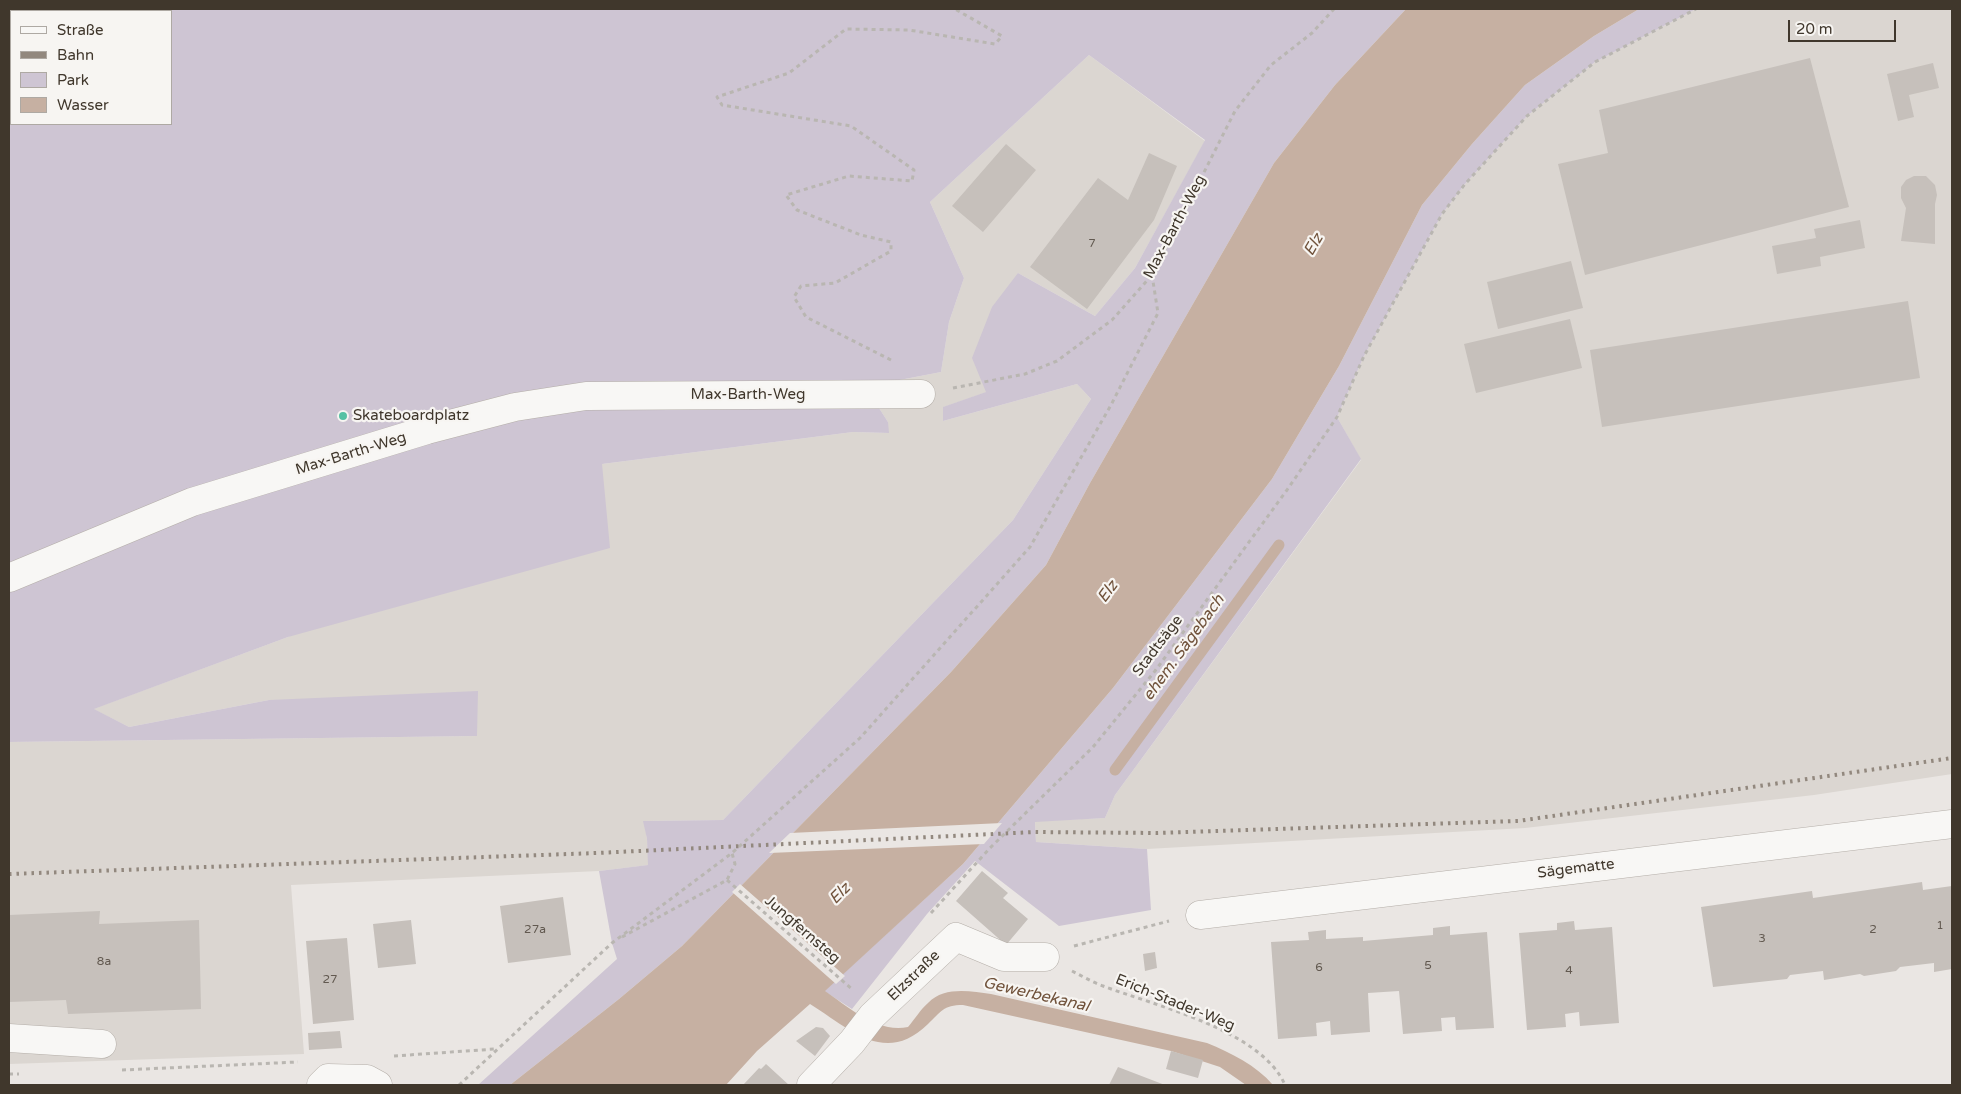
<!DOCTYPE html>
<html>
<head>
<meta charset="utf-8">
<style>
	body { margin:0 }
	#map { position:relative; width:1961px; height:1094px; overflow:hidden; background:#eae6e3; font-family:"Varela Round",sans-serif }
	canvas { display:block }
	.frame { position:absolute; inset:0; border:10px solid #40372c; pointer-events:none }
	.legend { position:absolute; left:10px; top:10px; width:162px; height:115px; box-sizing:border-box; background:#f7f5f2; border:1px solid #aea9a3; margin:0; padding:6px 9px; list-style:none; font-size:15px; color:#40372c }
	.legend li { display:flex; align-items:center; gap:10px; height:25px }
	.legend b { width:25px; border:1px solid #aea9a3 }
	.scale { position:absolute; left:1788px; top:20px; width:108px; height:22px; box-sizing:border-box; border:2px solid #40372c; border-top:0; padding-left:6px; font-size:15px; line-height:18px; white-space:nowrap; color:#40372c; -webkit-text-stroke:4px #f7f5f2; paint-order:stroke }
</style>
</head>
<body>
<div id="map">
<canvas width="1961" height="1094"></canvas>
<div class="frame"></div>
<ul class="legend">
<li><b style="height:6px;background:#f8f7f5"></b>Straße</li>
<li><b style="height:6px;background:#92887e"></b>Bahn</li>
<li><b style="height:14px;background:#cec5d3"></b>Park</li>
<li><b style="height:14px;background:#c6b0a2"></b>Wasser</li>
</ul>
<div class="scale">20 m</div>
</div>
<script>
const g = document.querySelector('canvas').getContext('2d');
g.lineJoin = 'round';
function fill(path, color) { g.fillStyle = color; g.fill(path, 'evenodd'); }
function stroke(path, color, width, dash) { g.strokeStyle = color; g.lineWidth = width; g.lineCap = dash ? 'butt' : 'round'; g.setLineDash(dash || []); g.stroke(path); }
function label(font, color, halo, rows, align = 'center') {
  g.font = font + ' "Varela Round",sans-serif'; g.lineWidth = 4.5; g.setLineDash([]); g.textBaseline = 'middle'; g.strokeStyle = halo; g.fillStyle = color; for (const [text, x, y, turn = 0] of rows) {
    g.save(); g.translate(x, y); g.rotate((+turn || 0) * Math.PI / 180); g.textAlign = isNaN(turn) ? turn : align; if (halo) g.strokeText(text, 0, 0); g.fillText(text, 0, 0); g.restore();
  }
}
fill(new Path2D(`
	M1696,9H1952V774L1814,795L1525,828L1147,849L1036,842L1035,821L1105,818L1115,795L1361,460L1337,417L1364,356L1442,214L1465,184L1527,116L1595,62Z
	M1089,55L1205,141L1135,268L1095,316L1018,273L987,392L944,407L943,421L1077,384L1091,399L1013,520L723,820L644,821L647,839L649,865L599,871L291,885L304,1054L9,1064V742L477,736L269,700L129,727L93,709L288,637L602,464L853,432L888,433V422L879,408L884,383L941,372L949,322L964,278L930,202Z`), '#dbd6d1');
fill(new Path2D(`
	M9,9H1406L1335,85L1274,163L1090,483L1046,565L951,672L682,946L619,999L510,1085H478L617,959L612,943L599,871L648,865L647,839L643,821L723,820L1013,520L1091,399L1077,384L943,421V407L986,392L972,358L992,307L1018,273L1095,316L1135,268L1205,140L1089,55L930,202L964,278L949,322L941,372L884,383L879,408L888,422L889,433L853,432L602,464L610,548L288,637L94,709L129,727L269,700L478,691L477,736L9,742ZM11,11H171V124H11Z
	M1639,9H1696L1595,62L1527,116L1465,184L1442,214L1364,356L1337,417L1361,459L1115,795L1105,818L1035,822L1036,842L1147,849L1151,910L1059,926L975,861L927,914L852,1009L824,991L963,864L1113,688L1272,479L1339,366L1422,205L1472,144L1525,85L1594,36Z`), '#cec5d3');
fill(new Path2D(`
	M1406,9H1639L1594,36L1525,85L1472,144L1422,205L1339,366L1272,479L1113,688L963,864L825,991C850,1008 876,1033 908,1027C915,1019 920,1010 928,1003C944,986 970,991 991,994L1207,1043C1231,1053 1256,1065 1273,1085H1246L1220,1067L1171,1051L963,1005C943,1005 941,1012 928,1024C885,1066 850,1029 810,1004L757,1051L726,1085H510L619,999L682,946L951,672L1046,565L1090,483L1274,163L1335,85Z`), '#c6b0a2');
fill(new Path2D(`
	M1002,823L984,844L769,853L790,833Z
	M740,884L845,976L836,984L732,892Z`), '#eae6e3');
stroke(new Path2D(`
	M1115,770L1279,545`), '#c6b0a2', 11);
fill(new Path2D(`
	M1810,58L1849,207L1585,275L1558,164L1608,153L1599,110Z
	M1933,63L1939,88L1909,95L1914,117L1898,121L1887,74Z
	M1006,144L1036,170L983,232L952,206Z
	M1149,153L1177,166L1154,220L1087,309L1030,267L1098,178L1128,200Z
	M1914,176H1926L1935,185L1937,195L1935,204V244L1901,241L1906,208L1901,198V187L1906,180Z
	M1860,220L1865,248L1820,257L1821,266L1777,274L1772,246L1816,238L1814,229Z
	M1571,261L1583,308L1498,329L1487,282Z
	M1908,301L1920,378L1602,427L1590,350Z
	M1570,319L1582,368L1476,393L1464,344Z
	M982,871L1008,893L1003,898L1028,919L1006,945L956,901Z
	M1922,882L1923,890L1952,886V969L1934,972V963L1900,967L1896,971L1864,976L1860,974L1824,980L1823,971L1790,975L1787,979L1713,987L1701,907L1812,891L1813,898Z
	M563,897L571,955L508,963L500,906Z
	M100,911L99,924L199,920L201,1009L68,1014L66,1000L9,1002V915Z
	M411,920L416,964L378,968L373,924Z
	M1574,921L1575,930L1612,927L1619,1023L1580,1026L1579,1012L1565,1014L1566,1027L1527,1030L1519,933L1557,930V923Z
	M1450,926V935L1487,932L1494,1028L1456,1030L1455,1017L1441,1018L1442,1031L1403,1034L1399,991L1368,993L1370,1032L1331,1035L1330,1021L1316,1023L1317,1036L1278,1039L1271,942L1309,940L1308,932L1326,930V939L1363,937V941L1433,935V928Z
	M347,938L354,1020L313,1024L306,941Z
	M1155,952L1157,968L1145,971L1143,954Z
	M816,1027L823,1028L830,1036L815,1056L796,1041Z
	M340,1031L342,1048L309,1050L308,1033Z
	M1171,1051L1203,1060L1198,1078L1166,1069Z
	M766,1064L789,1085H743L759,1068L761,1069Z
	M1118,1067L1165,1085H1109Z`), '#c6c0bb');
const minor = new Path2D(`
	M9,578L192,502L427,430L515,407L586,396L921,394
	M1200,915L1952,824
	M9,1038L102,1044
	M321,1085L328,1078L367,1079L378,1085
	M811,1085L852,1042L872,1016L956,937L1004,957H1045`);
stroke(minor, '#b4aea8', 29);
stroke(new Path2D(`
	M891,360L806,317L794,297L801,286L835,283L891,251V242L861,235L797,210L786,195L849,176L912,181L914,170L851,126L722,105L717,97L789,73L846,29L909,30L995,44L1002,36L955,9
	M953,388L1025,374L1057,361L1112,320L1152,275L1235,111L1271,65L1312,33L1334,9
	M727,880L853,990
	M931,913L990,848L1093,747L1155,671L1287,490L1337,417L1364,356L1442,214L1465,184L1527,116L1595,62L1696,9
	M622,937L727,880L735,864L732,853
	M1074,946L1169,921
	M1072,971C1082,976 1092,982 1103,986C1156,1006 1261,1030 1285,1085
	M394,1056L495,1049
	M122,1070L298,1062
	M9,1074H19
	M459,1085L612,943L732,853L860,738L1030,547L1111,405L1158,313L1152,275`), '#b9b6b1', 3, [4, 4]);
stroke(minor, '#f8f7f5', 28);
stroke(new Path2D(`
	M9,874L597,853L1035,832L1156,833L1518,821L1952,758`), '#92887e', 4, [2.5, 5]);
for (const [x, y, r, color] of [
	[343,416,5,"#56c1a4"]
]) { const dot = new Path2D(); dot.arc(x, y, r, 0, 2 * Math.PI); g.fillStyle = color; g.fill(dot); stroke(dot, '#f7f5f2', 2); }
label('12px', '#625950', null, [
	["7",1092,244],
	["1",1940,926],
	["27a",535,930],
	["2",1873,930],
	["3",1762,939],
	["8a",104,962],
	["5",1428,966],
	["6",1319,968],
	["4",1569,971],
	["27",330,980]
]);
label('15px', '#40372c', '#f7f5f2', [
	["Max-Barth-Weg",1175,227,-62],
	["Max-Barth-Weg",748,395],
	["Max-Barth-Weg",351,454,-17],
	["Stadtsäge",1158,646,-53],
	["Sägematte",1576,869,-7],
	["Jungfernsteg",802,930,41],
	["Elzstraße",914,976,-44],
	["Erich-Stader-Weg",1175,1003,22]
]);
label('15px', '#40372c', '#f7f5f2', [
	["Skateboardplatz",353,416]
], 'left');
label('italic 16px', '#70523b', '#f7f5f2', [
	["Elz",1314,245,-60],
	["Elz",1108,592,-53],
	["ehem. Sägebach",1184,648,-54],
	["Elz",840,894,-45],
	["Gewerbekanal",1036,995,13]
]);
</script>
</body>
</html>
